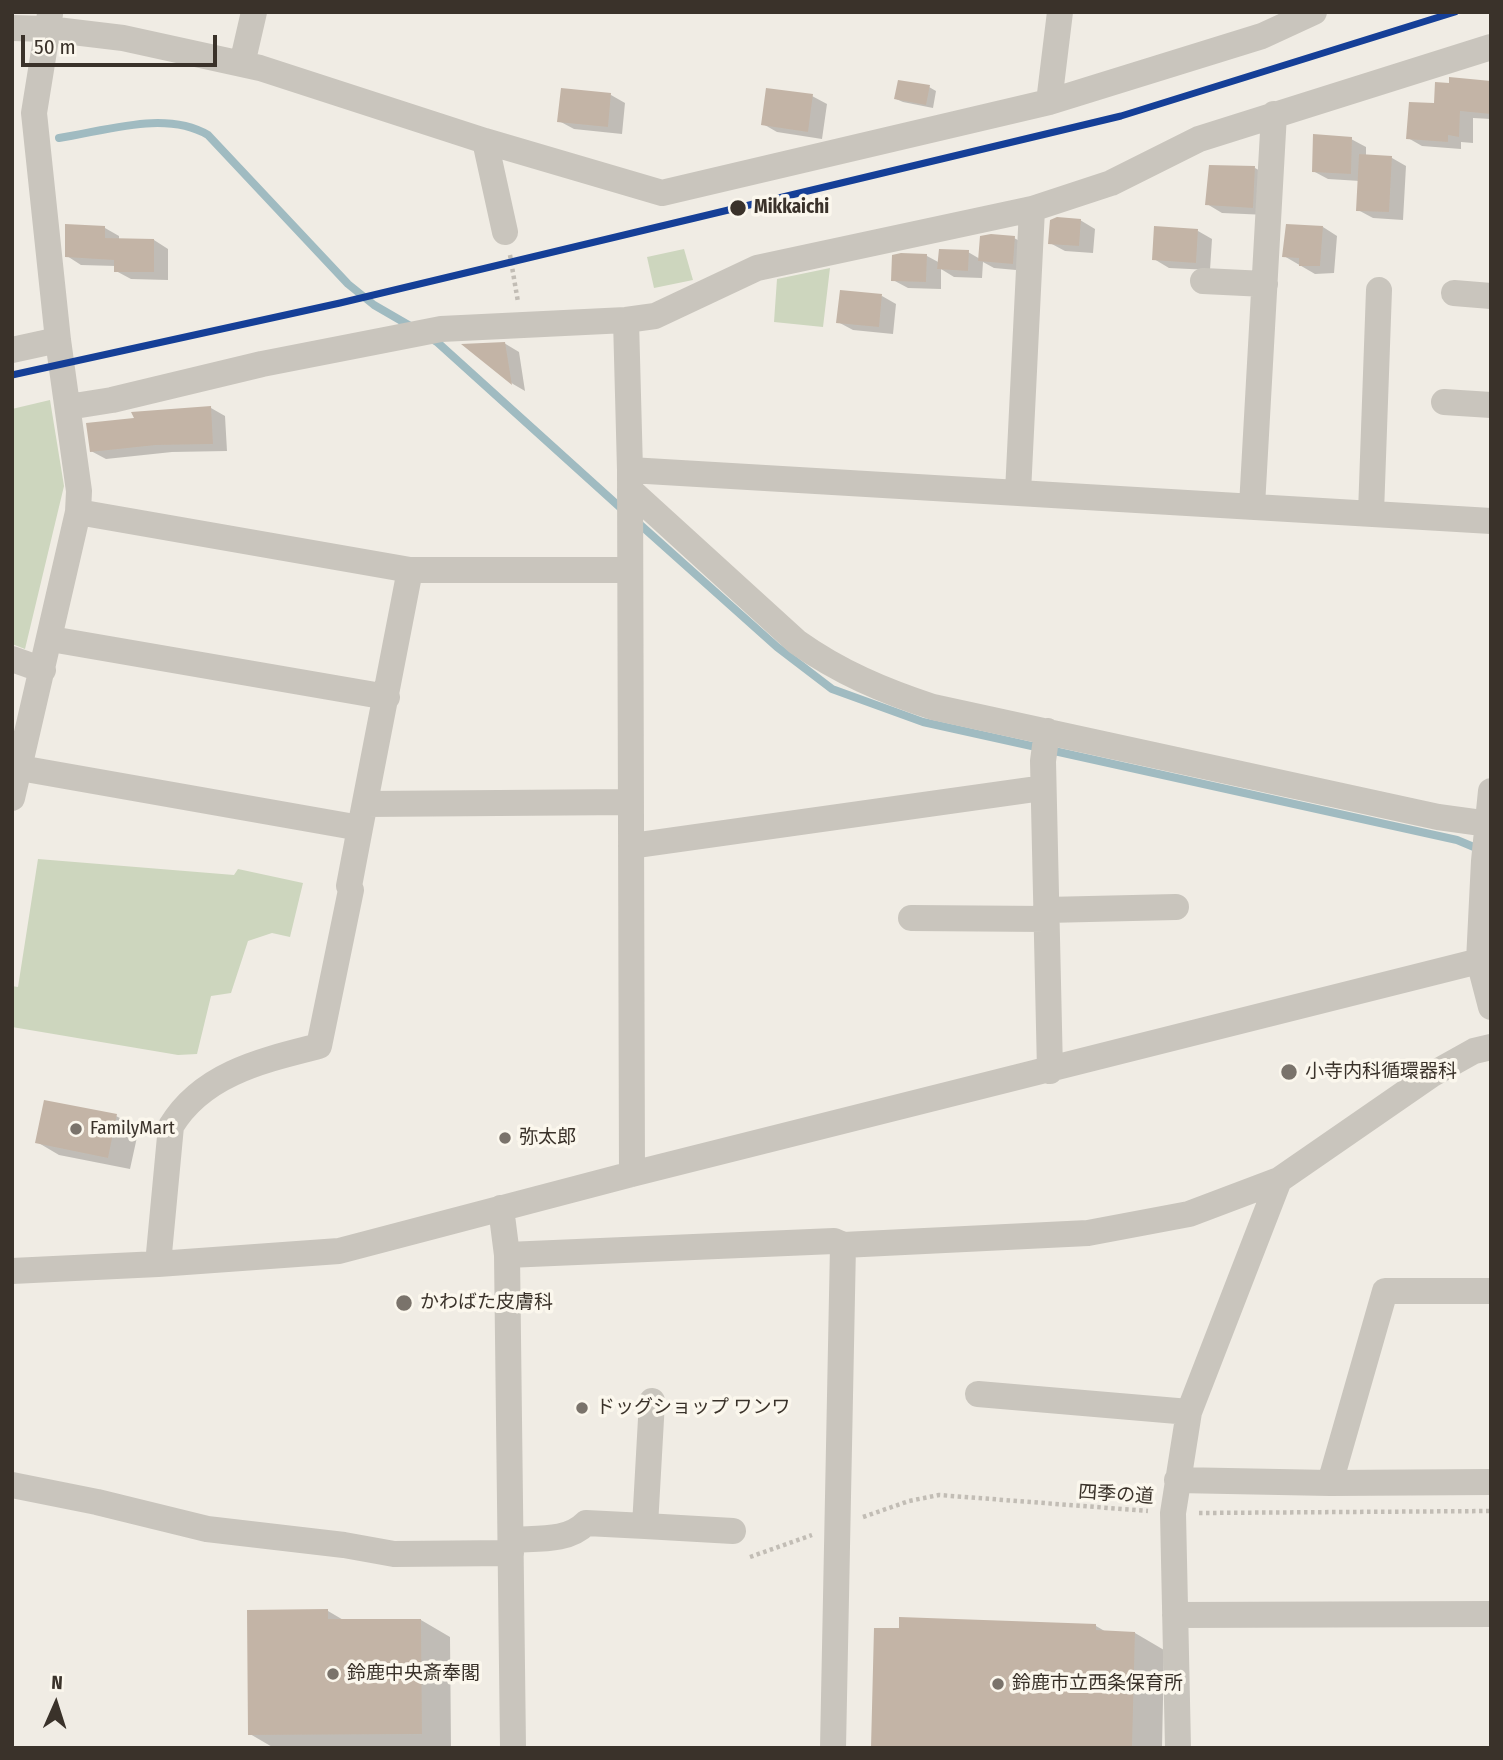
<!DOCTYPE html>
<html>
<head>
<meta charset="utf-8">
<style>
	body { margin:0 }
	#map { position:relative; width:1503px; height:1760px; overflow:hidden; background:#f0ece4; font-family:"Fira Sans Condensed",sans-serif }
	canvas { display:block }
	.frame { position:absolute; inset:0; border:14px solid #3a322a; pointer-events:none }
	.north { position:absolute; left:21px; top:1669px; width:70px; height:70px; -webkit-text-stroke:5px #fbf7ed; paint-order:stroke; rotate:3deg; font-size:19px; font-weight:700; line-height:28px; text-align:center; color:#3a322a }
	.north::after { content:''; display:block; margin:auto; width:24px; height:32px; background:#3a322a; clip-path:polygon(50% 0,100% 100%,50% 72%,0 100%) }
	.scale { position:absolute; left:21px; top:35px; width:196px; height:32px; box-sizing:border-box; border:4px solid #3a322a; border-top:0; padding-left:9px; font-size:21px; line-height:24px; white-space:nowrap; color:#3a322a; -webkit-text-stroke:5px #fbf7ed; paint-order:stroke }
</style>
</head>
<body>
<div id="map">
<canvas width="1503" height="1760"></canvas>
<div class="frame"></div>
<div class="north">N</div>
<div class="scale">50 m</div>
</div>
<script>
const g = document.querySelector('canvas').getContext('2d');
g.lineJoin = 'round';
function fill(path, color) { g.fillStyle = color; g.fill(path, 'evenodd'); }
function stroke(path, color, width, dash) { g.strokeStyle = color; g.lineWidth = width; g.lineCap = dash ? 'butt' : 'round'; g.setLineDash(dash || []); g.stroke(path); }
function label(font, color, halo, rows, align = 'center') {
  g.font = font + ' "Fira Sans Condensed","Noto Sans JP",sans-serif'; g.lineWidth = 7; g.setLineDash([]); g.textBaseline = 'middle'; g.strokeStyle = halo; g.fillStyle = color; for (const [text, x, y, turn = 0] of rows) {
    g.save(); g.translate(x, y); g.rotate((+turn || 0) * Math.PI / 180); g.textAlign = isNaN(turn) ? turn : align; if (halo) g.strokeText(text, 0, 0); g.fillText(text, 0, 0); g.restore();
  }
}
fill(new Path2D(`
	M684,249L693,280L654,288L647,257Z
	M830,268L823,327L774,322L777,279Z
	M50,400L64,486L25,649L12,644V409Z
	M38,859L234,875L238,869L303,883L290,937L272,933L248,941L231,993L211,996L197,1054L178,1055L12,1027V986L18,987Z`), '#cdd6be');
fill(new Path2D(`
	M1491,83V119L1473,118V143L1461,142V149L1422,146L1408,138L1435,105Z
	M929,87L936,91L933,108L903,102L896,99Z
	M611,95L625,103L622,134L574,129L559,121Z
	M812,96L827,104L822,139L777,132L763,124Z
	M1351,139L1366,147V157L1392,158L1406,166L1403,220L1373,218L1358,210L1360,181L1328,179L1313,171Z
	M1255,168L1269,176L1267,215L1222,213L1207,204Z
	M1080,220L1095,229L1093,253L1065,251L1050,243Z
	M1323,227L1337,236L1334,273L1315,274L1284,256Z
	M105,228L119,236V240H154L168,249V280L131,279L116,271V266L81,265L67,256Z
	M1198,231L1212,239L1210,270L1169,268L1154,259Z
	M1014,238L1029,246L1027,271L994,268L983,262L982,278L954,277L941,269V289L908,288L893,280L901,255L927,256L940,263L968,252L980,259Z
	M882,296L896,304L893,334L853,330L838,322Z
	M504,343L519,352L525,391L513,384L465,345Z
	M211,408L225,416L227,451L172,452L106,459L91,451Z
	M116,1116L139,1128L130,1169L59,1155L37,1142Z
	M328,1611L345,1621L421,1620L450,1637L451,1748H274L250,1734Z
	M1096,1626L1108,1633H1135L1164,1650L1162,1748H873Z`), '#0003');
stroke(new Path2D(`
	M59,138C106,131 165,110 208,135L348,284L374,305L412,327
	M429,337L437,342L623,510
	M636,521L777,647L832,689L923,722L1457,840L1481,850`), '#a0bbc1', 8);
fill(new Path2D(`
	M1449,77L1491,81V114L1460,111L1459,137L1448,135V142L1406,139L1409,102L1434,103L1435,82L1449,83Z
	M898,80L930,85L926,105L894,99Z
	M561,88L611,93L608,127L557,122Z
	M766,88L813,94L808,132L761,125Z
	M1313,134L1352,137L1351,174L1312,172Z
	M1359,154L1392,156L1389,212L1356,211Z
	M1209,165L1255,166L1253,208L1205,205Z
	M1057,217L1081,219L1079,246L1048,244L1050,220Z
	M65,224L105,226V238L154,239V272H114V260L65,257Z
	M1286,224L1323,226L1320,266H1299V258L1282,257Z
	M1154,226L1198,229L1196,263L1152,260Z
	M991,234L1015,236L1013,264L978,261L980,236Z
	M939,249L969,250L968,271L937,269Z
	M901,253L927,254L926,282L891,281L892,255Z
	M840,290L882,294L879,327L836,323Z
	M505,342L512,385L461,344Z
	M211,406L213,444L156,445L90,452L86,423L134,418L131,412Z
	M44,1100L117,1114L108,1158L35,1143Z
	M328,1609V1619H421L422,1734L248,1735L247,1610Z
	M899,1617L1096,1624V1630L1135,1632L1132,1748H871L874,1628H899Z`), '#c3b4a6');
stroke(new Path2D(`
	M510,255L518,302
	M1199,1513L1491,1511
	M863,1517L909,1501L939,1495L1148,1511
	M750,1557L812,1535`), '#c2bdb5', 4.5, [3.5, 3.5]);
stroke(new Path2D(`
	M12,28L48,29L123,38L260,68L485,141L662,193L1049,102L1262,36L1314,12
	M242,64L254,12
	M1049,102L1060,12
	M485,141L505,232
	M1203,281L1265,284
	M1454,293L1491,296
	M626,320L630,470L632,1174
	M12,350L58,340
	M1444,402L1491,405
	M68,407L112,400L262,364L441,329L626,320L655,316L757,268L1032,209L1111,183L1199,139L1491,47
	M630,470L1491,521
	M630,490L797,642C839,672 884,691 933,707L1438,817L1489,824
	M1018,492L1032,209
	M1252,506L1274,114
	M78,512L410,570H629
	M1371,513L1379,290
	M51,639L387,697
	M12,659L43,670
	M1047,731L1043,761L1050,1071
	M20,768L360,828L410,570
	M1491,791L1484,861L1479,961L1491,1007
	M12,798L78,512L79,491L58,340L34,113L50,14
	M366,804L631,802
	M631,846L1043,788
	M1046,910L1176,907
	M911,918L1046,919
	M501,1208L507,1255L513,1748
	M507,1255L834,1241L843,1245L1088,1233L1189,1214L1279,1180L1431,1075L1474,1051L1491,1047
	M158,1264L171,1126C203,1073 264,1060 319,1046L351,890L349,886L360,828
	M12,1271L158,1264L339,1251L632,1174L1491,958
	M978,1394L1189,1412
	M1177,1480L1330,1483L1491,1482
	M1330,1483L1385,1291H1491
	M12,1485L97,1502L207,1529L344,1545L394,1554L511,1553
	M645,1526L733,1531
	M511,1540C536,1538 568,1542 586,1523L645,1526L652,1401
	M1175,1615L1491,1614
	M833,1748L843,1245
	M1178,1748L1173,1513L1189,1412L1279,1180`), '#c9c5bd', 26);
stroke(new Path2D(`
	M12,375L340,303L1121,116L1455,12`), '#153f97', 7);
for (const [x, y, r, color] of [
	[738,208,9,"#3a322a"],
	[1289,1072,9,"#7a736b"],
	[76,1129,7,"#7a736b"],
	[505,1138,7,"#7a736b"],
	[404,1303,9,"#7a736b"],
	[582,1408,7,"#7a736b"],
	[333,1674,7,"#7a736b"],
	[998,1684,7,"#7a736b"]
]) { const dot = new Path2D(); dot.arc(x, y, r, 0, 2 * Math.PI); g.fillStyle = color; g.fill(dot); stroke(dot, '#fbf7ed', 2.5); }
label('bold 19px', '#3a322a', '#fbf7ed', [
	["Mikkaichi",754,208]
], 'left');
label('19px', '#3a322a', '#fbf7ed', [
	["小寺内科循環器科",1305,1072],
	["FamilyMart",90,1129],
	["弥太郎",519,1138],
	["かわばた皮膚科",420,1303],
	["ドッグショップ ワンワ",596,1408],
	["鈴鹿中央斎奉閣",347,1674],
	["鈴鹿市立西条保育所",1012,1684]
], 'left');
label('19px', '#3a322a', '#fbf7ed', [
	["四季の道",1116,1495,4]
]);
</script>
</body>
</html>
